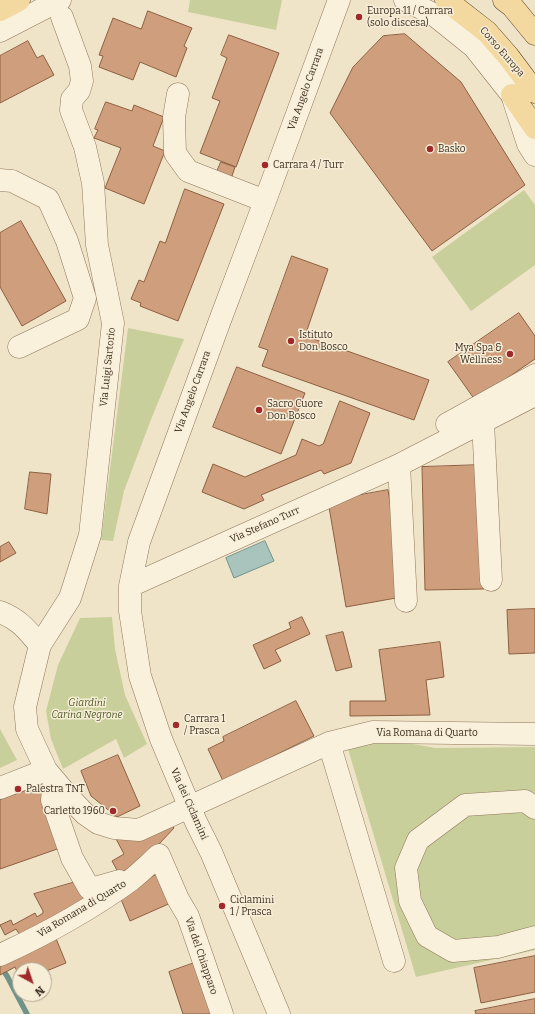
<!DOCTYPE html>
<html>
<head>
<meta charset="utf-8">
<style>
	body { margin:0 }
	#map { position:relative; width:535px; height:1014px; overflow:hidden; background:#f0e4c8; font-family:Bitter,serif }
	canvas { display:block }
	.north { position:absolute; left:12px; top:962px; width:40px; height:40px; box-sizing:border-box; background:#f7eed8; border:1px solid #ada18e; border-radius:50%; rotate:140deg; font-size:11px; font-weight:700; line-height:16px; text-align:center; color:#3d2e20 }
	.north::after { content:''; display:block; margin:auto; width:14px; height:18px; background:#9e2a2b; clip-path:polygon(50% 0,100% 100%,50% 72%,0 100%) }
</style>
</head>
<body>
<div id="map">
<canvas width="535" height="1014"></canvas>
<div class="north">N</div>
</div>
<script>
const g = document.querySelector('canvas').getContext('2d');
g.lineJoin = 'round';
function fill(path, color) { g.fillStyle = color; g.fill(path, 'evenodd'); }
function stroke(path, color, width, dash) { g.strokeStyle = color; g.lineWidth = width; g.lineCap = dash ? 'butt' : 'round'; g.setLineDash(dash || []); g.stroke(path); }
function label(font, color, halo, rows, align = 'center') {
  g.font = font + ' Bitter,serif'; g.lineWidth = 3; g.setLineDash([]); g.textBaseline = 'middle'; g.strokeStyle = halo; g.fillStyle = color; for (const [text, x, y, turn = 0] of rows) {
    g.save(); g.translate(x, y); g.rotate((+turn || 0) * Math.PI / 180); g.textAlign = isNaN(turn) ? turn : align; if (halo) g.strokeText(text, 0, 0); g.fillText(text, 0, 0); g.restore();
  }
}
fill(new Path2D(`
	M190,0H282L276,30L188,12Z
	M524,190L535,205V265L471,311L432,257Z
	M128,328L184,339L150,422L124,491L113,541L101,540Z
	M112,617L115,649L125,695L147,744L124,758L116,739L63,769L51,739L46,711L58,665L80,618Z
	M0,729L17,760L0,768Z
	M387,739L435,748L535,747V950L416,977L348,749Z`), '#c9cf9b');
const water = new Path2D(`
	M265,541L274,561L234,578L226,558Z`);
fill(water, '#a9c4bc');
stroke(water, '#6f938a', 1);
stroke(new Path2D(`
	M1,967L7,976L27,1014`), '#6f938a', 5.5);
const building = new Path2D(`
	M148,11L192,28L184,46L187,48L176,77L140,62L133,80L99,67L103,56L99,55L113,18L141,29Z
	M405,34L461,82L525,185L432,251L330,113L353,67L383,36Z
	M229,35L279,53L236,167L200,153L220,101L212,98L227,58L221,55Z
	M28,41L37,58L43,55L54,75L0,103V56Z
	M106,102L132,111L134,105L164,117L153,146L165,151L144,204L105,188L121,148L94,138L98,130L95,129Z
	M221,162L235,167L231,179L216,174Z
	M185,189L224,204L178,321L140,306L141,303L131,299L139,280L144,282L160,241L165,243Z
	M21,221L66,301L22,326L0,287V233Z
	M292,256L328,269L305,336L429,380L414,420L262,366L268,350L259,347Z
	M519,313L535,336V359L475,400L448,362Z
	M237,367L305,393L281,454L213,427Z
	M340,401L370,413L351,463L324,474L321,470L261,495L264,500L244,509L202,492L213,464L245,477L296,455L302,439L319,446L323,444Z
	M481,465L484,589L425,590L422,467Z
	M30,472L51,474L47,514L25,509Z
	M388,490L392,514L396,598L346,607L328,501Z
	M9,542L16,553L0,562V547Z
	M535,609V653L509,654L507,610Z
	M302,617L310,634L275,650L281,661L264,669L253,645L291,628L289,623Z
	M343,632L352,667L336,671L326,636Z
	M440,642L444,677L426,680L430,715L350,716V701H386L379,650Z
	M296,701L314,736L223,781L208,749L224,741L223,737Z
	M118,755L140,806L117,817L91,796L81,771Z
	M42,785L63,847L0,869V800Z
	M172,825L174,828L144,860L119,874L112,861L124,854L115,837Z
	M161,873L173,902L130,921L118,892Z
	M79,881L88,903L22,938L16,929L5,935L0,925L11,920L13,925L35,913L37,917L43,913V911L34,894Z
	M55,936L66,963L44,972V970H20V978L15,967L0,975V962Z
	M535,956V992L481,1003L474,968Z
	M197,962L213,1014H183L169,972Z
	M535,999V1014H476L475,1011Z`);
fill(building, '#cf9f7d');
stroke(building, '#8d5f41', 1);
const minor = new Path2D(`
	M405,0L433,14L474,47L512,95L528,144L535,155
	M62,17L80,66L82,81L79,91L72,99L71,110L85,147L93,183L97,245L113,323L90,535L70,598L40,645L25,707L27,729L46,770L67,795L85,814L98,823L114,828L139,830L329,743L373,732L535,734
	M0,31L60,0
	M178,94L174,117L175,153L188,171L265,201
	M0,180L12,181L48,199L67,241L85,298L78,319L19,347
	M483,422L491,580
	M447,424L535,375
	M130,586L399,465
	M406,601L399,465L535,395
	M0,612C20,620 26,629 40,645
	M329,743L394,961
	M54,780L52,800L72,858L89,888L98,887L119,881
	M0,788L46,770
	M535,808L525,801L465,805L418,840L406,868L410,901L427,936L453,951L498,947L535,937
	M0,955C46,934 91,909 131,880C141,872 150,863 159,855L178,899L188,916L222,1014
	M279,1014L211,852L196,822L161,739L140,676L130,611V586L139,542L219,323L265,201L339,0`);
const major = new Path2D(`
	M446,0L487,32L508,56L535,92
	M504,0L512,6L535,34
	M0,10L19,0
	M512,95L535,128`);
stroke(minor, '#8d765c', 23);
stroke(major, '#5b4430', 23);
stroke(minor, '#faf1dc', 22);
stroke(major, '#f3d9a0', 22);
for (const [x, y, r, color] of [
	[359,17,4,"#9e2a2b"],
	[430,149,4,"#9e2a2b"],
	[265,165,4,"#9e2a2b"],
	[291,341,4,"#9e2a2b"],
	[510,354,4,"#9e2a2b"],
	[259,410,4,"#9e2a2b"],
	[176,725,4,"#9e2a2b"],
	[18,789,4,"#9e2a2b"],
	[113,811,4,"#9e2a2b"],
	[222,906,4,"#9e2a2b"]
]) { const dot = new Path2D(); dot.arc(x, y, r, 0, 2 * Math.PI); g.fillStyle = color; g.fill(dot); stroke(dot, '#f7eed8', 1.5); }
label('10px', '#3d2e20', '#f7eed8', [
	["Europa 11 / Carrara",367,11],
	["(solo discesa)",367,23],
	["Basko",438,149],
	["Carrara 4 / Turr",273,165],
	["Istituto",299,335],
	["Don Bosco",299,347],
	["Mya Spa &",502,348,"right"],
	["Wellness",502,360,"right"],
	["Sacro Cuore",267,404],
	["Don Bosco",267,416],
	["Carrara 1",184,719],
	["/ Prasca",184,731],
	["Palestra TNT",26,789],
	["Carletto 1960",105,811,"right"],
	["Ciclamini",230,900],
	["1 / Prasca",230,912]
], 'left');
label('10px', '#3d2e20', '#f7eed8', [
	["Corso Europa",502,52,49],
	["Via Angelo Carrara",306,89,-70],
	["Via Luigi Sartorio",108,367,-84],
	["Via Angelo Carrara",193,392,-70],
	["Via Stefano Turr",265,525,-24],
	["Via Romana di Quarto",427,733],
	["Via dei Ciclamini",189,804,66],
	["Via Romana di Quarto",82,909,-31],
	["Via del Chiapparo",201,956,71]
]);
label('italic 10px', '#4d5a26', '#f7eed8', [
	["Giardini",87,703],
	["Carina Negrone",87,715]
]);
</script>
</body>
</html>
